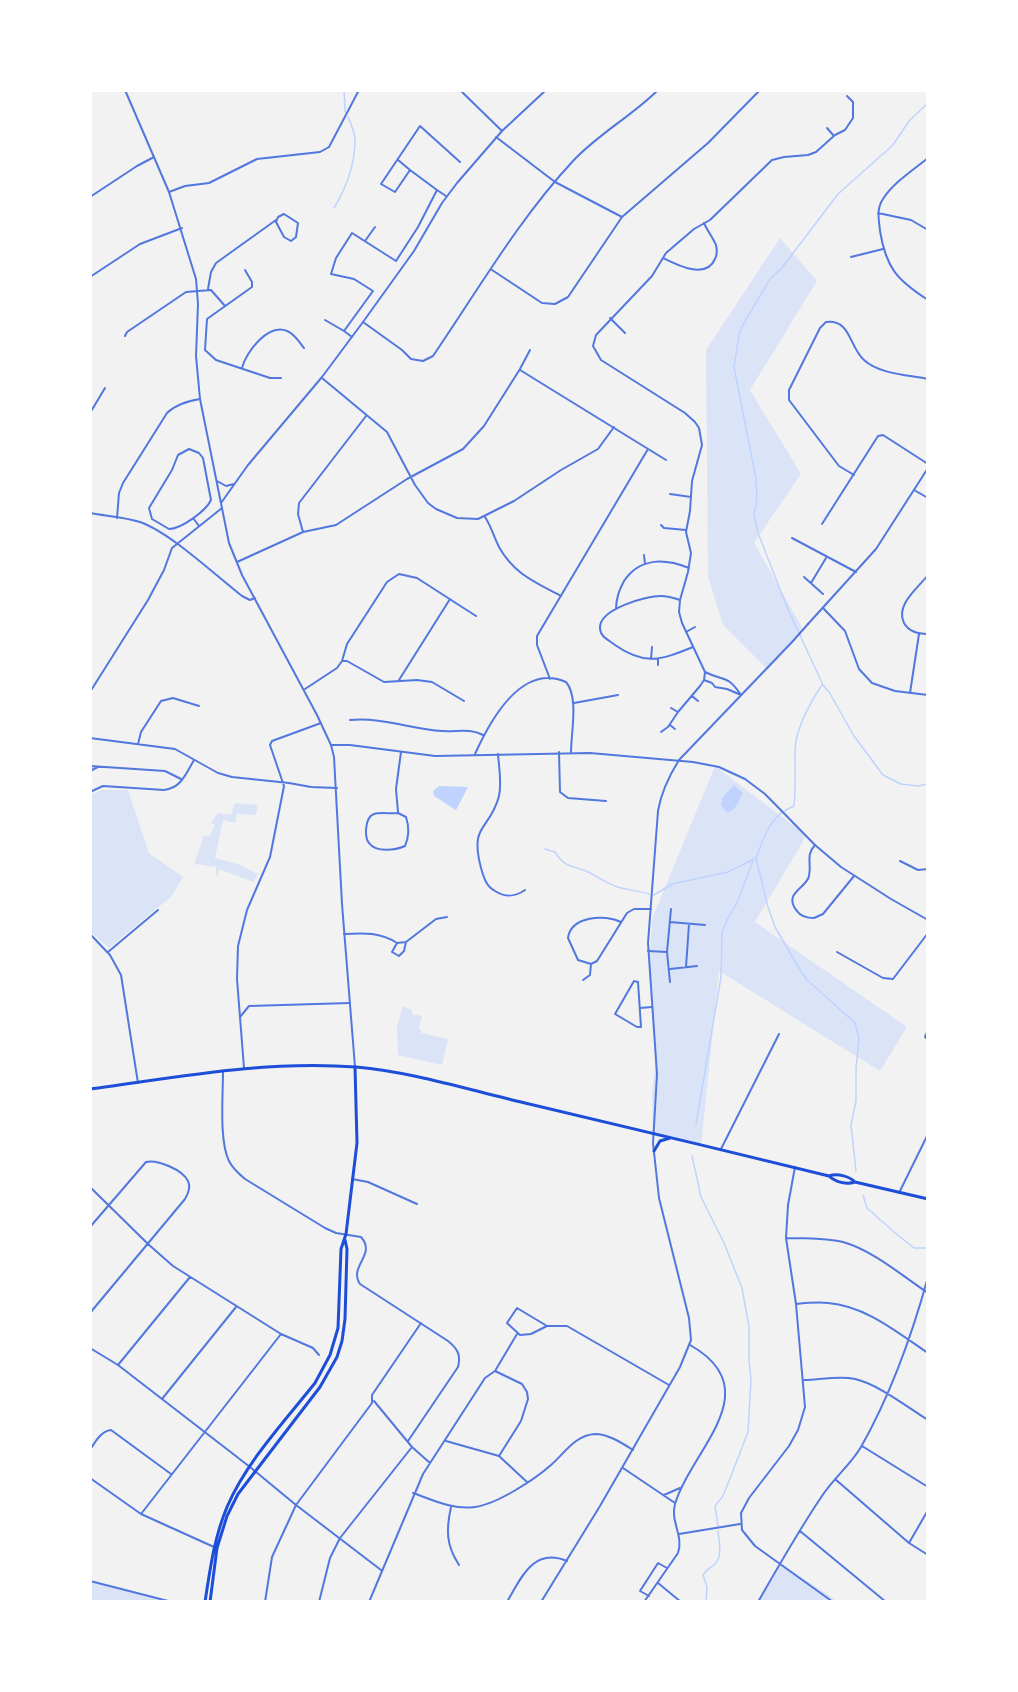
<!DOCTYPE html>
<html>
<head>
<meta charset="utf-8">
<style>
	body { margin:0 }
	#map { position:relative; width:1018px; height:1692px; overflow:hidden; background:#f2f2f2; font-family:"Open Sans",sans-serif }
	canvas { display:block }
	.frame { position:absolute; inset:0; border:92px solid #fff; pointer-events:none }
</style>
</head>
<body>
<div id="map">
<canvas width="1018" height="1692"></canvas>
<div class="frame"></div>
</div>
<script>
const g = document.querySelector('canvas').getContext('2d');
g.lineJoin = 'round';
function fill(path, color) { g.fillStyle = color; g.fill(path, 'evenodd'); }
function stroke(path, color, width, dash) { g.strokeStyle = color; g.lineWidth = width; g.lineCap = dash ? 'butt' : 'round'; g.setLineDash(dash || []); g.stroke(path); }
fill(new Path2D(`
	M780,238L817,281L750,390L801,474L754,543L803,629L768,670L723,625L708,577L706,350Z
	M715,766L802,832L805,838L755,922L907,1027L880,1071L719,971L701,1146L653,1136L652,1094L655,1063L649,967L652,919Z
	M102,790H128L149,853L183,877L172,896L109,948L90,931V795Z
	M235,803L258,805L256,815L237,814L235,823L223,820L215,858L238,864L258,874L253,882L219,869L218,876H216V867L194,864L204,835L209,837L215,825L211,823L218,813L231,815Z
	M403,1006L412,1010V1014L422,1016L419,1029L422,1030L421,1033L448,1039L442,1065L398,1055L397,1026Z
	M780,1563L839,1602H758Z
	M90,1581L164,1600V1602H90Z`), '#dbe4f7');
fill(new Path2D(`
	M734,785L743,793C738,801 736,812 726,812L721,805L722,798Z
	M439,786L468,787L456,810L434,796L433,791Z`), '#bfd3fe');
stroke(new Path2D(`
	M344,90L345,112
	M928,103L909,121L893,145L838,194L781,269L770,279L744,323L739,335L734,367L756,479L757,499L754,515L758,533L787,607L823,685L829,692L854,736L883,775L901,784L918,786L928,784
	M334,208C346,188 355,164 355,140C355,133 351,124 348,117
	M545,849L555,852C565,868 571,865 586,871C597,876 609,885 621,888C630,890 639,891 649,894
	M756,858L768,907L775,927L799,968L806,979L855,1023L859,1039L856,1068V1101L851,1125L856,1171
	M654,895L672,884L728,872L756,858C765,836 769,816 794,806C796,787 795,769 795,750C796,727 810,703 822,685
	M696,1124L721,977L722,933L727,920L737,903L753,861
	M692,1156L701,1197L724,1243L742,1288L749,1327V1360L751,1380L748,1432L729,1481L723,1496L715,1506L718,1526
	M863,1195L867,1208L894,1232L914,1248H928
	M706,1602L707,1587L703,1575C707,1568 709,1569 714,1565C723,1558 719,1540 718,1531`), '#bfd3fe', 1.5);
stroke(new Path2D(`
	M460,90L502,131
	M90,92L93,90
	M827,128L834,136
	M496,137L555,182L622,217
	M928,158C913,170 893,183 883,199C876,209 879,220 880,231C886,268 897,280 928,300
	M398,160L410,170
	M437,190L446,196
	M169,192L185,186L209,183L257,159L320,152L329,147L359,90
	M90,197L137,166L154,157
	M878,213L911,220L928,230
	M284,214L298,223L296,237L291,241L284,237L276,222L278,217Z
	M365,241L375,227
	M851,257L883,249
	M663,258C677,265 706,280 715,259C717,255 717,249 716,245C713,238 707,230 704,223
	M245,270L252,282V287L207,319L205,350L216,360L270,378H281
	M492,270L542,303L555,304L568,297L622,217L708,143L760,90
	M90,277L140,244L182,228
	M208,289L211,272L216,263L276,220
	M610,318L625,333
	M325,320L344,331
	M363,322L402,350L411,359L423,361L433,356C478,290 519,219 573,161C598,134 632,116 658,90
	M125,336L127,332L186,292L211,290L225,306
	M352,337L344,331L373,291L354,279L331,274L336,258L352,233L396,261L418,227L437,190L410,170L395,192L381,184L420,126L460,162
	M242,368C246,352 268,323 287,331C295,334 299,342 304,348
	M520,370L666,460
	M322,378L387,432L415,485L428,503L436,509L457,518L478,519L514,501L561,470L598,449L614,427
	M90,413L105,388
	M189,449L199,453L203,458L211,500C206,511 181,529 169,529L152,519L149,508L172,470L178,455Z
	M854,475L839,466L789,400V390L820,328L826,322C851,319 849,347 864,360C879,374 908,375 928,379
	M914,490L928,498
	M670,494L691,497
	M485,517C491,526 494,537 499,547C514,574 535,582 561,596
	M117,518L119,493L123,483L167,413C176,404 188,401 200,399
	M193,518L199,526
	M822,524L878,436L883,435L928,464
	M661,525L664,528L686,530
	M303,532L298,514L299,503L366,416
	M792,538L856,572
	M644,555L645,564
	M237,562L303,532L336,525L407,479L463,449L484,426L520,369L530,350
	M928,575C918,588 895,605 904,623C909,632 918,634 928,634
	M804,577L823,594
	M811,583L826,558
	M680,600C674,598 668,596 661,596C646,596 599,609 600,628C600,637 609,640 615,645C645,666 661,660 693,647
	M823,608L845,631L859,669L872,683L895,691L928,695
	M616,609C616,599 619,590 624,581C639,558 664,558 689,568
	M686,632L695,627
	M793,641L808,624
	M651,659L652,647
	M658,659V665
	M343,661H347L384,682L417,680L432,682L464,701
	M705,672C725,682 727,674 741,695
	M550,679L537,645V636L648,449
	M399,680L450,599
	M704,680L712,683L715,687L727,689L741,695
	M305,689L337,668L342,661L347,644L387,582L399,574L417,578L476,616
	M90,692L148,600L164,570L172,548L222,508
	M910,693L919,634
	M692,696L698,701
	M574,703L618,695
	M671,708L678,712
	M350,720C382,717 411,729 442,731C457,732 470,728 483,735
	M670,725L675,729
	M661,732L668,727L678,712L700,686L704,680L705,672L682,623L679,612L680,600L688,572L691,553L686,532L690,511L692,481L702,445L699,428L695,422L685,413L601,360L593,346L596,335L652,276L666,253L694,229L710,220L772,160L784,157L808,155L816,152L835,135L845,130L853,118V102L847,96
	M90,738L175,749L218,773L232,777L289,783L311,787L337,788
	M138,744L141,732L161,701L173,698L199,706
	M559,752L560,792L568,798L606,801
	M475,754C489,723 521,662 566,682C579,697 571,733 571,752
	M498,754C499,768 502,783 499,796C490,831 469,823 481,868C484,878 486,886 495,891C506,898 515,897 525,890
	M90,766L165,771L181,779
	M90,771L98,767
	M90,792L103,786L164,790C181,788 186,774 194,760
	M398,812L396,789L401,752
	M398,813L406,817C409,826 409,837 405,846C396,850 376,853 369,843C364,837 365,817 374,814C381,812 391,814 398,813Z
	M815,845C805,856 812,863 809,876C807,888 782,893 797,911C801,917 807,918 814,918L823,914L854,876
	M900,861L918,870L928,869
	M621,922C605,914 571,916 568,938L578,960L591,964L597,961L627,913L634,909H651
	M670,922L705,925
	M90,934L110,955L121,975L138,1083
	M344,934C364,933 380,932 397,943L406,942L436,919L447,917
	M397,943L392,952L399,956L404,951L406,942
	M648,951L667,952
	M108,952L158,910
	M837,952L883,978L893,979L928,933
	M686,967L689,924
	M670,969L697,966
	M583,980L590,975L591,964
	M634,981L638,982L641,1027H637L615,1014Z
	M670,982L667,952L671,909
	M640,1008L652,1007
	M240,1017L249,1006L350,1003
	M928,1030L925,1037L928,1040
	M244,1068L237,979L238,946L247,910L270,857L284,786L270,745L272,741L321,723
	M223,1072C223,1096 219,1141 229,1161C233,1169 239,1174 245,1179L325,1228L336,1233L361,1237C377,1255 348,1266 360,1284L448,1341C458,1349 461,1355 458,1367L408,1441
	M721,1149L779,1034
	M795,1167L788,1205L786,1238L796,1304L805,1407L798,1430L789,1446L749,1498L741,1513L742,1530L755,1546L833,1602
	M352,1179L368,1182L417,1204
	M90,1187L148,1244L173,1266L281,1334L313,1348L319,1355
	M899,1193L928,1134
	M90,1227L146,1162C157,1159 183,1170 188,1181C191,1187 188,1194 185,1199L90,1313
	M786,1238C804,1238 825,1238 843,1242C874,1251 901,1275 928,1293
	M796,1304C806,1303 818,1302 828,1303C866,1306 898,1333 928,1353
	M547,1326L517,1308L507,1323L520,1335L531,1334L547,1326H567L669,1385
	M118,1365L190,1277
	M495,1371L522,1384L527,1392L528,1399L521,1421L499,1456
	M804,1380C821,1380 838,1375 855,1379C878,1384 907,1407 928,1420
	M162,1399L236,1307
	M374,1401L412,1447L430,1463
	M446,1441L499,1456L527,1482
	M862,1446L928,1487
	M90,1450C95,1442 101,1431 111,1430L171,1474
	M250,1467L296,1505L381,1570
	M623,1468L675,1503
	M90,1478L141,1514L214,1547
	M835,1479L909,1543L928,1555
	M413,1493C433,1500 453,1510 475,1507C497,1504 534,1480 551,1465C564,1454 575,1435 595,1434C608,1434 622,1443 633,1450
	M664,1495L680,1488
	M451,1507C446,1530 446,1545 459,1565
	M141,1514L281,1334
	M800,1531L886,1602
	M679,1534L740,1524
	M909,1543L928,1510
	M658,1583L681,1602
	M649,1596L640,1591L658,1563L667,1568
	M265,1602L272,1557L296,1505L372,1403V1395L421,1323
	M319,1602L330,1558L340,1538L412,1447
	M369,1602L423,1474L485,1378L495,1371L517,1334
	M507,1602C521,1578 533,1547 567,1561
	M644,1602L678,1553C684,1536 670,1521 675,1504C691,1450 770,1390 690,1345
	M758,1602C779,1565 800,1528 824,1493C836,1476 851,1464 861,1447C891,1394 912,1335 928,1277`), '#5277de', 2);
stroke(new Path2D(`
	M125,90L169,192L196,279L198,304L196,356L200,399L229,543L242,575L317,715L331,745L334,757L342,904L355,1067
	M217,481L226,486L234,484
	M221,503L248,465L322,377L363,322L414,251L442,203L457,183L502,131L546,90
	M90,513C106,516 125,517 140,522C171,533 215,575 242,596L250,600L255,598
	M808,624L876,549L928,468
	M331,745H350L435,756L590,753L693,762L719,767L745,779L765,794L815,845L841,867L891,899L928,920
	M90,1348L118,1365L250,1467
	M90,1581L172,1602
	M541,1602L600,1506L680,1367L691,1340L689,1318L659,1198L653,1143L657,1074L648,943L658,811C661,793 669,776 679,760L793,641`), '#5277de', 2);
stroke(new Path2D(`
	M205,1602C210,1570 214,1538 227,1507C247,1461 284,1422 315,1383L330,1355L338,1328L341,1249L346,1234L357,1143L355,1067
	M210,1602L217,1548L227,1516L238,1494L320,1387L337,1357L342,1341L345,1319L347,1249L345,1240`), '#1d4ed8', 3);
stroke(new Path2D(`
	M90,1089C178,1077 267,1060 356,1067C413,1072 469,1090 525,1103C626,1127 728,1151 829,1176C835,1182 847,1185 855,1182
	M654,1151L660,1141L670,1138
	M829,1176C837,1173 849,1176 855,1182L928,1199`), '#1d4ed8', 3);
</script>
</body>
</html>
